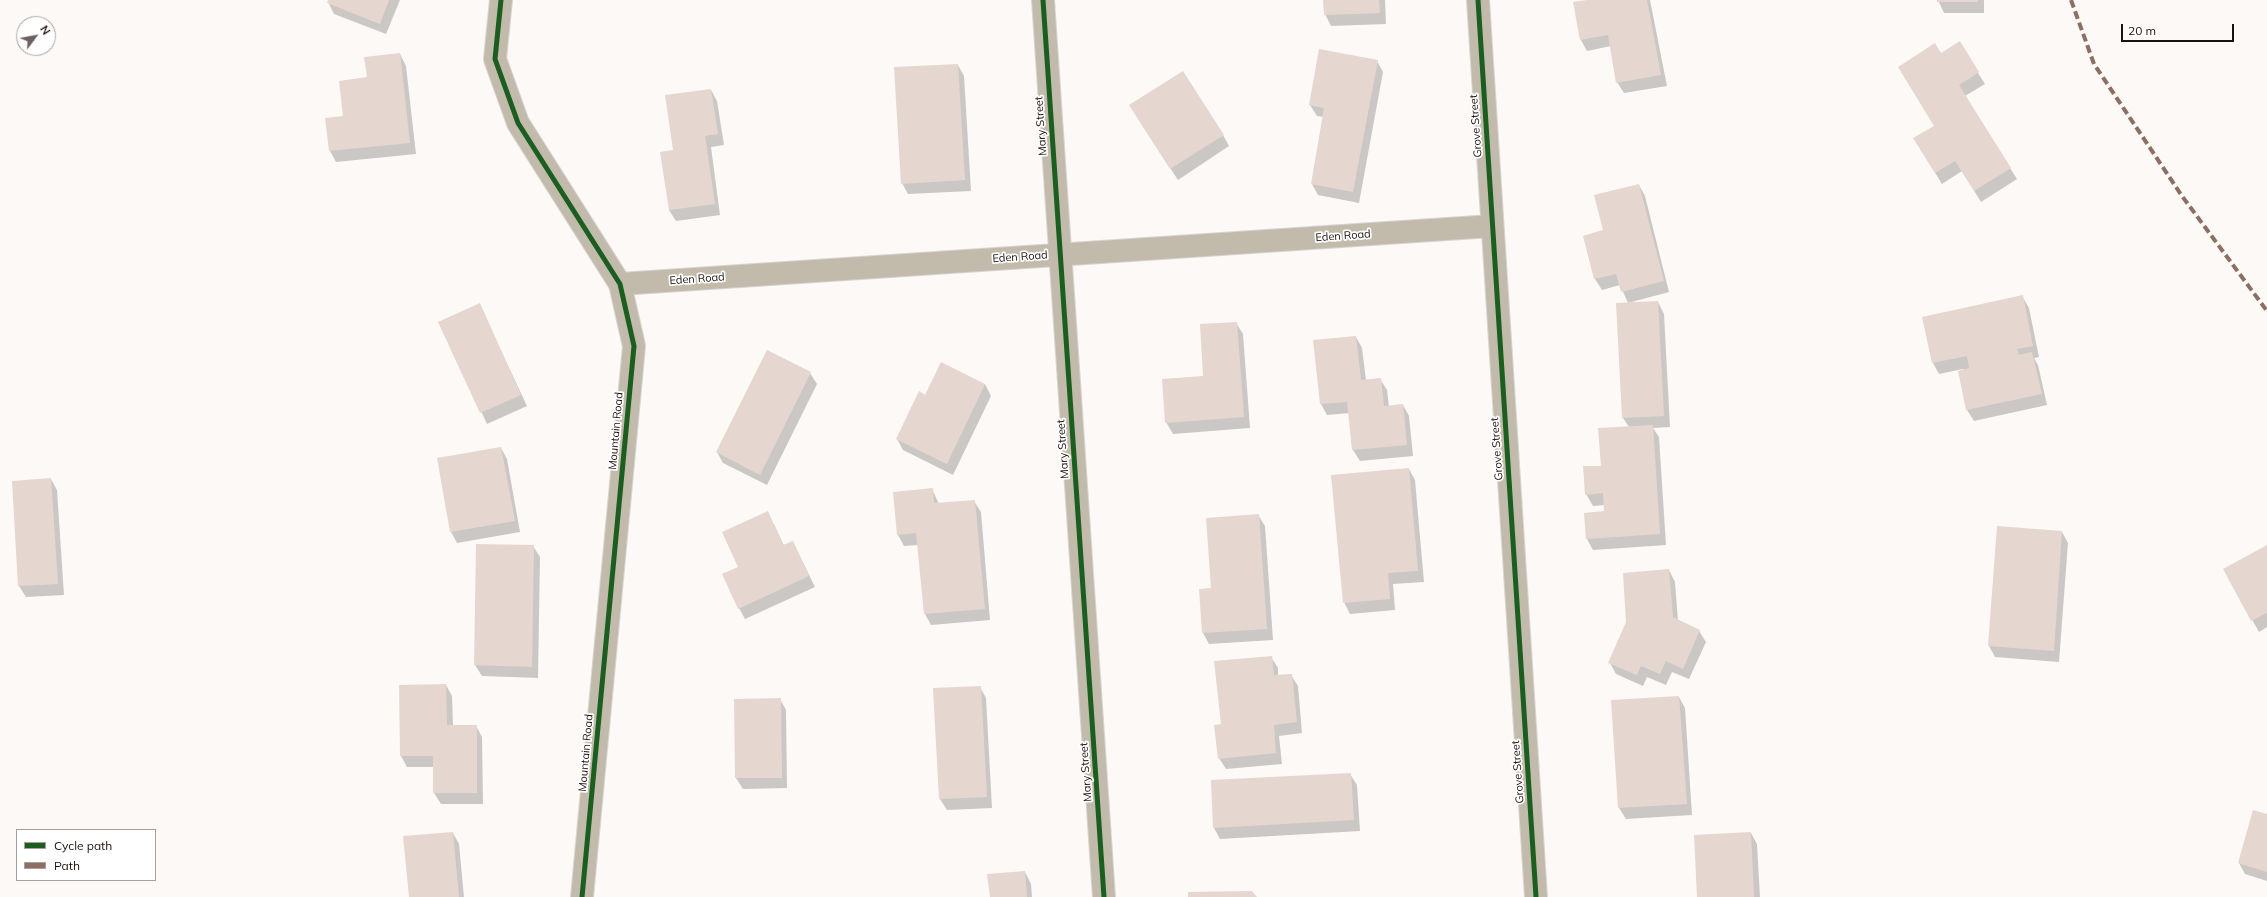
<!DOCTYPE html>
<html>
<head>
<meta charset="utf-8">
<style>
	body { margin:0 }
	#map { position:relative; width:2267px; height:897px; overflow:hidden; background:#fdf9f7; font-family:Mulish,sans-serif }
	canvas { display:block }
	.legend { position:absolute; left:16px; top:829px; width:140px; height:52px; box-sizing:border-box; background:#fff; border:1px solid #a5a09e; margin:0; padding:5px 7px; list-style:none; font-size:12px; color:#1d110d }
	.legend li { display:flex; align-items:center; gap:8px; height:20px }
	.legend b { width:20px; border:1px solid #a5a09e }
	.north { position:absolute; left:16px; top:16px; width:40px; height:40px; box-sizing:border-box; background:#fff; border:1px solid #a5a09e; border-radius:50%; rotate:58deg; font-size:11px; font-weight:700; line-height:16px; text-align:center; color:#1d110d }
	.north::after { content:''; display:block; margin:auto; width:14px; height:18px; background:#6b625f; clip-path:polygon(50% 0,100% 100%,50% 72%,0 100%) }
	.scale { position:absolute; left:2121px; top:24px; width:113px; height:18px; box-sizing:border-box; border:2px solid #1d110d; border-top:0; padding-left:5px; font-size:12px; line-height:14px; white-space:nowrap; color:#1d110d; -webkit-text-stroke:3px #fff; paint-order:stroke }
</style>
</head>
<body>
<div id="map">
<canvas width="2267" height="897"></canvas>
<ul class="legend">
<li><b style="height:5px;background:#1b5e20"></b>Cycle path</li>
<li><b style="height:5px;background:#8d6e63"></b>Path</li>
</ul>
<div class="north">N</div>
<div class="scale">20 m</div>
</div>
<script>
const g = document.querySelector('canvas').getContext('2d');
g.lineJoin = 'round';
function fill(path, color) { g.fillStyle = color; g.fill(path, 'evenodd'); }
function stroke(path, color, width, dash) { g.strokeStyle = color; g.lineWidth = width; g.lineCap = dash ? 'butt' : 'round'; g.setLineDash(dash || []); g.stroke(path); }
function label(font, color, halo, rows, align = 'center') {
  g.font = font + ' Mulish,sans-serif'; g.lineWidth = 3.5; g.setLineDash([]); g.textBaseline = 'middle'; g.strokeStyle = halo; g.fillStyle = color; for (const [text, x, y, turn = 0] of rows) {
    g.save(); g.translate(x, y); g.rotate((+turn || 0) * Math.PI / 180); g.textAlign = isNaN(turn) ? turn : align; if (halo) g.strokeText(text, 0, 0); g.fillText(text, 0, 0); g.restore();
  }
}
fill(new Path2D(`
	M329,0H400L386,34L334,14L328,2Z
	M1324,0H1385L1386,24L1331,26L1325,14Z
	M1593,0H1650L1667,86L1624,93L1617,82L1611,46L1587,51L1581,40Z
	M1938,0H1984V13H1944Z
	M1959,43L1985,84L1965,96L2017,179L1981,202L1962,171L1942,184L1921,150L1935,126L1941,54Z
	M400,54L406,66L416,154L336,162L330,151L326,119L344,117L368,78Z
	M1377,61L1383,72L1359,203L1318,195L1312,184L1324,117L1317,116L1310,105Z
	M958,65L964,76L971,191L908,194L902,183Z
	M711,90L717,101L724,145L711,147L720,215L676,221L669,210L674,151Z
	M1137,117L1223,135L1229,146L1178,180Z
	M1639,185L1645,196L1669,292L1628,303L1620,285L1602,290L1595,279L1584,236L1604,231Z
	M2022,296L2029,308L2039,357L2034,358L2038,365L2047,405L1974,421L1967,410L1959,372L1964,370L1963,369L1939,374L1933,363Z
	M1658,302L1664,314L1670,427L1653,428L1659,437L1666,545L1593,550L1587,539L1585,514L1605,512V505L1593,506L1586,494L1602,467L1629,427L1623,418L1617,304Z
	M479,304L527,406L487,424L440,322Z
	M1236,323L1243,334L1250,428L1173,434L1166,422L1204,377Z
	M1356,337L1362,348L1366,380L1380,379L1387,390L1389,407L1403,405L1409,416L1413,456L1360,461L1353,450L1350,413L1327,415L1321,404L1314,341Z
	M767,351L810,373L817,384L767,485L723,463L717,452Z
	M985,384L991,396L953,475L903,450L897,439L926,396Z
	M501,448L507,459L520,532L457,543L451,532Z
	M1409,469L1415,480L1424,582L1393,584L1395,610L1350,614L1344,602Z
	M51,479L57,490L64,595L26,597L19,586Z
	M932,489L939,504L974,501L981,512L990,620L931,625L925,614L918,545L904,546L898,535L894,493Z
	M1258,515L1265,526L1273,640L1209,644L1203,633L1212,589Z
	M774,524L784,546L793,542L815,587L745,619L739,608Z
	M2062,532L2068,543L2059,662L1995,657L1989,646Z
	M477,545L533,546L540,557L538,678L482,676L475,665Z
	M2267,546V627L2259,632L2224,569Z
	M1669,570L1675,582L1678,621L1699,631L1706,642L1689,679L1672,672L1666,685L1647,677L1643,686L1616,674L1610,663Z
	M1271,657L1278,668V676L1291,675L1298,686L1302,733L1279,736L1282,764L1226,769L1219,758Z
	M446,685L452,696L453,726H476L482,737L483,804H441L434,793V767H407L401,756Z
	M980,687L986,698L992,808L947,810L940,799Z
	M1679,697L1685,708L1692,815L1626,819L1619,808L1612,701Z
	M780,699L786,710L787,788L743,789L736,778Z
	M1350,774L1357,785L1360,831L1220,839L1214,828Z
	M2253,811L2267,815V881L2245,874L2239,863Z
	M453,833L459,844L464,897H410Z
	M1751,833L1757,844L1760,897H1698Z
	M1025,872L1031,884L1032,897H991Z`), '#0003');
fill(new Path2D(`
	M328,0H389L380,24L327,3Z
	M1323,0H1379L1380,13L1324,15Z
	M1587,0H1647L1661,75L1616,83L1608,35L1580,40L1573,2Z
	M1937,0H1978V2H1937Z
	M1960,41L1979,72L1959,85L2011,168L1974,191L1955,161L1935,173L1913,138L1934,126L1898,67L1935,43L1941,53Z
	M1319,49L1378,60L1353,192L1311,184L1324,108L1309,105Z
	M400,53L410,143L329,151L325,118L343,116L339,81L367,77L364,57Z
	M958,64L965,180L901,184L894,67Z
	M1183,71L1224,135L1170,169L1129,105Z
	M711,89L718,134L705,136L715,204L669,210L660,152L673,150L665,95Z
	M1639,184L1664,281L1621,292L1616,274L1594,279L1583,236L1603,230L1594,195Z
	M2023,295L2033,346L2017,349L2019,355L2032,352L2042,394L1966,410L1958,371L1969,368L1967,356L1932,363L1922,317Z
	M1658,301L1664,416L1622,418L1616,303Z
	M480,303L521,395L480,413L438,322Z
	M1237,322L1244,417L1165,423L1162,379L1203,376L1200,324Z
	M1356,336L1361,380L1381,378L1384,406L1403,404L1407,445L1352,450L1347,402L1320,404L1313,340Z
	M767,350L811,372L760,475L716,452Z
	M941,362L985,384L947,464L896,439L919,391L925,395Z
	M1653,425L1660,534L1586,539L1584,513L1604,511L1603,493L1585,495L1583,466H1601L1598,428Z
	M501,447L515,521L450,532L437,458Z
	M1409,468L1418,571L1388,573L1390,599L1343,603L1331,475Z
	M51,478L58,584L18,586L12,481Z
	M933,488L934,503L975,500L985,609L924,614L916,533L897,535L893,492Z
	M768,511L783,545L793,541L809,576L738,609L722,574L738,567L722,532Z
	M1259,514L1267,629L1202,633L1199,589L1211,588L1206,518Z
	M1997,526L2062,531L2054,651L1988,646Z
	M476,544L534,545L532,667L474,665Z
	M2267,545V613L2251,621L2223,569Z
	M1669,569L1673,617L1700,630L1683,669L1666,661L1660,674L1641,666L1637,675L1608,663L1626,622L1623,573Z
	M1272,656L1274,675L1292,674L1297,722L1274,725L1276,753L1218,759L1214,725L1221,724L1214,661Z
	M446,684L447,725H477V793H433V756H400L399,685Z
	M981,686L987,797L939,799L933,688Z
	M1679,696L1687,804L1618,808L1611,700Z
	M781,698L782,778H735L734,699Z
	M1351,773L1354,820L1213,828L1211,780Z
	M2253,810L2267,814V872L2238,863Z
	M453,832L459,897H409L403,836Z
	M1751,832L1754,897H1697L1694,835Z
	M1025,871L1027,897H990L987,874Z
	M1252,891L1257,897H1188V892Z`), '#e6d6d0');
const minor = new Path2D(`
	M501,0L495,59L518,123L620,284L634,346L582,897
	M1043,0L1104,897
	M1478,0L1536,897
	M620,284L1492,226`);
stroke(minor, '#d8d4d2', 24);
stroke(minor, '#c2bbac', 22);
stroke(new Path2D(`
	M2071,0L2094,64L2182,196L2267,311`), '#8d6e63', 4, [8, 4]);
stroke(new Path2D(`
	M501,0L495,59L518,123L620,284L634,346L582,897
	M1043,0L1104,897
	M1478,0L1536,897`), '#1b5e20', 5);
label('11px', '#1d110d', '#fff', [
	["Mary Street",1041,126,-94],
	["Grove Street",1476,126,-94],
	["Eden Road",1343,236,-4],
	["Eden Road",1020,257,-4],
	["Eden Road",697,279,-4],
	["Mountain Road",616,431,-85],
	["Mary Street",1063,449,-94],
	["Grove Street",1497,449,-94],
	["Mountain Road",586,753,-85],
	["Mary Street",1086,772,-94],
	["Grove Street",1518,772,-94]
]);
</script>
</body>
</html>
